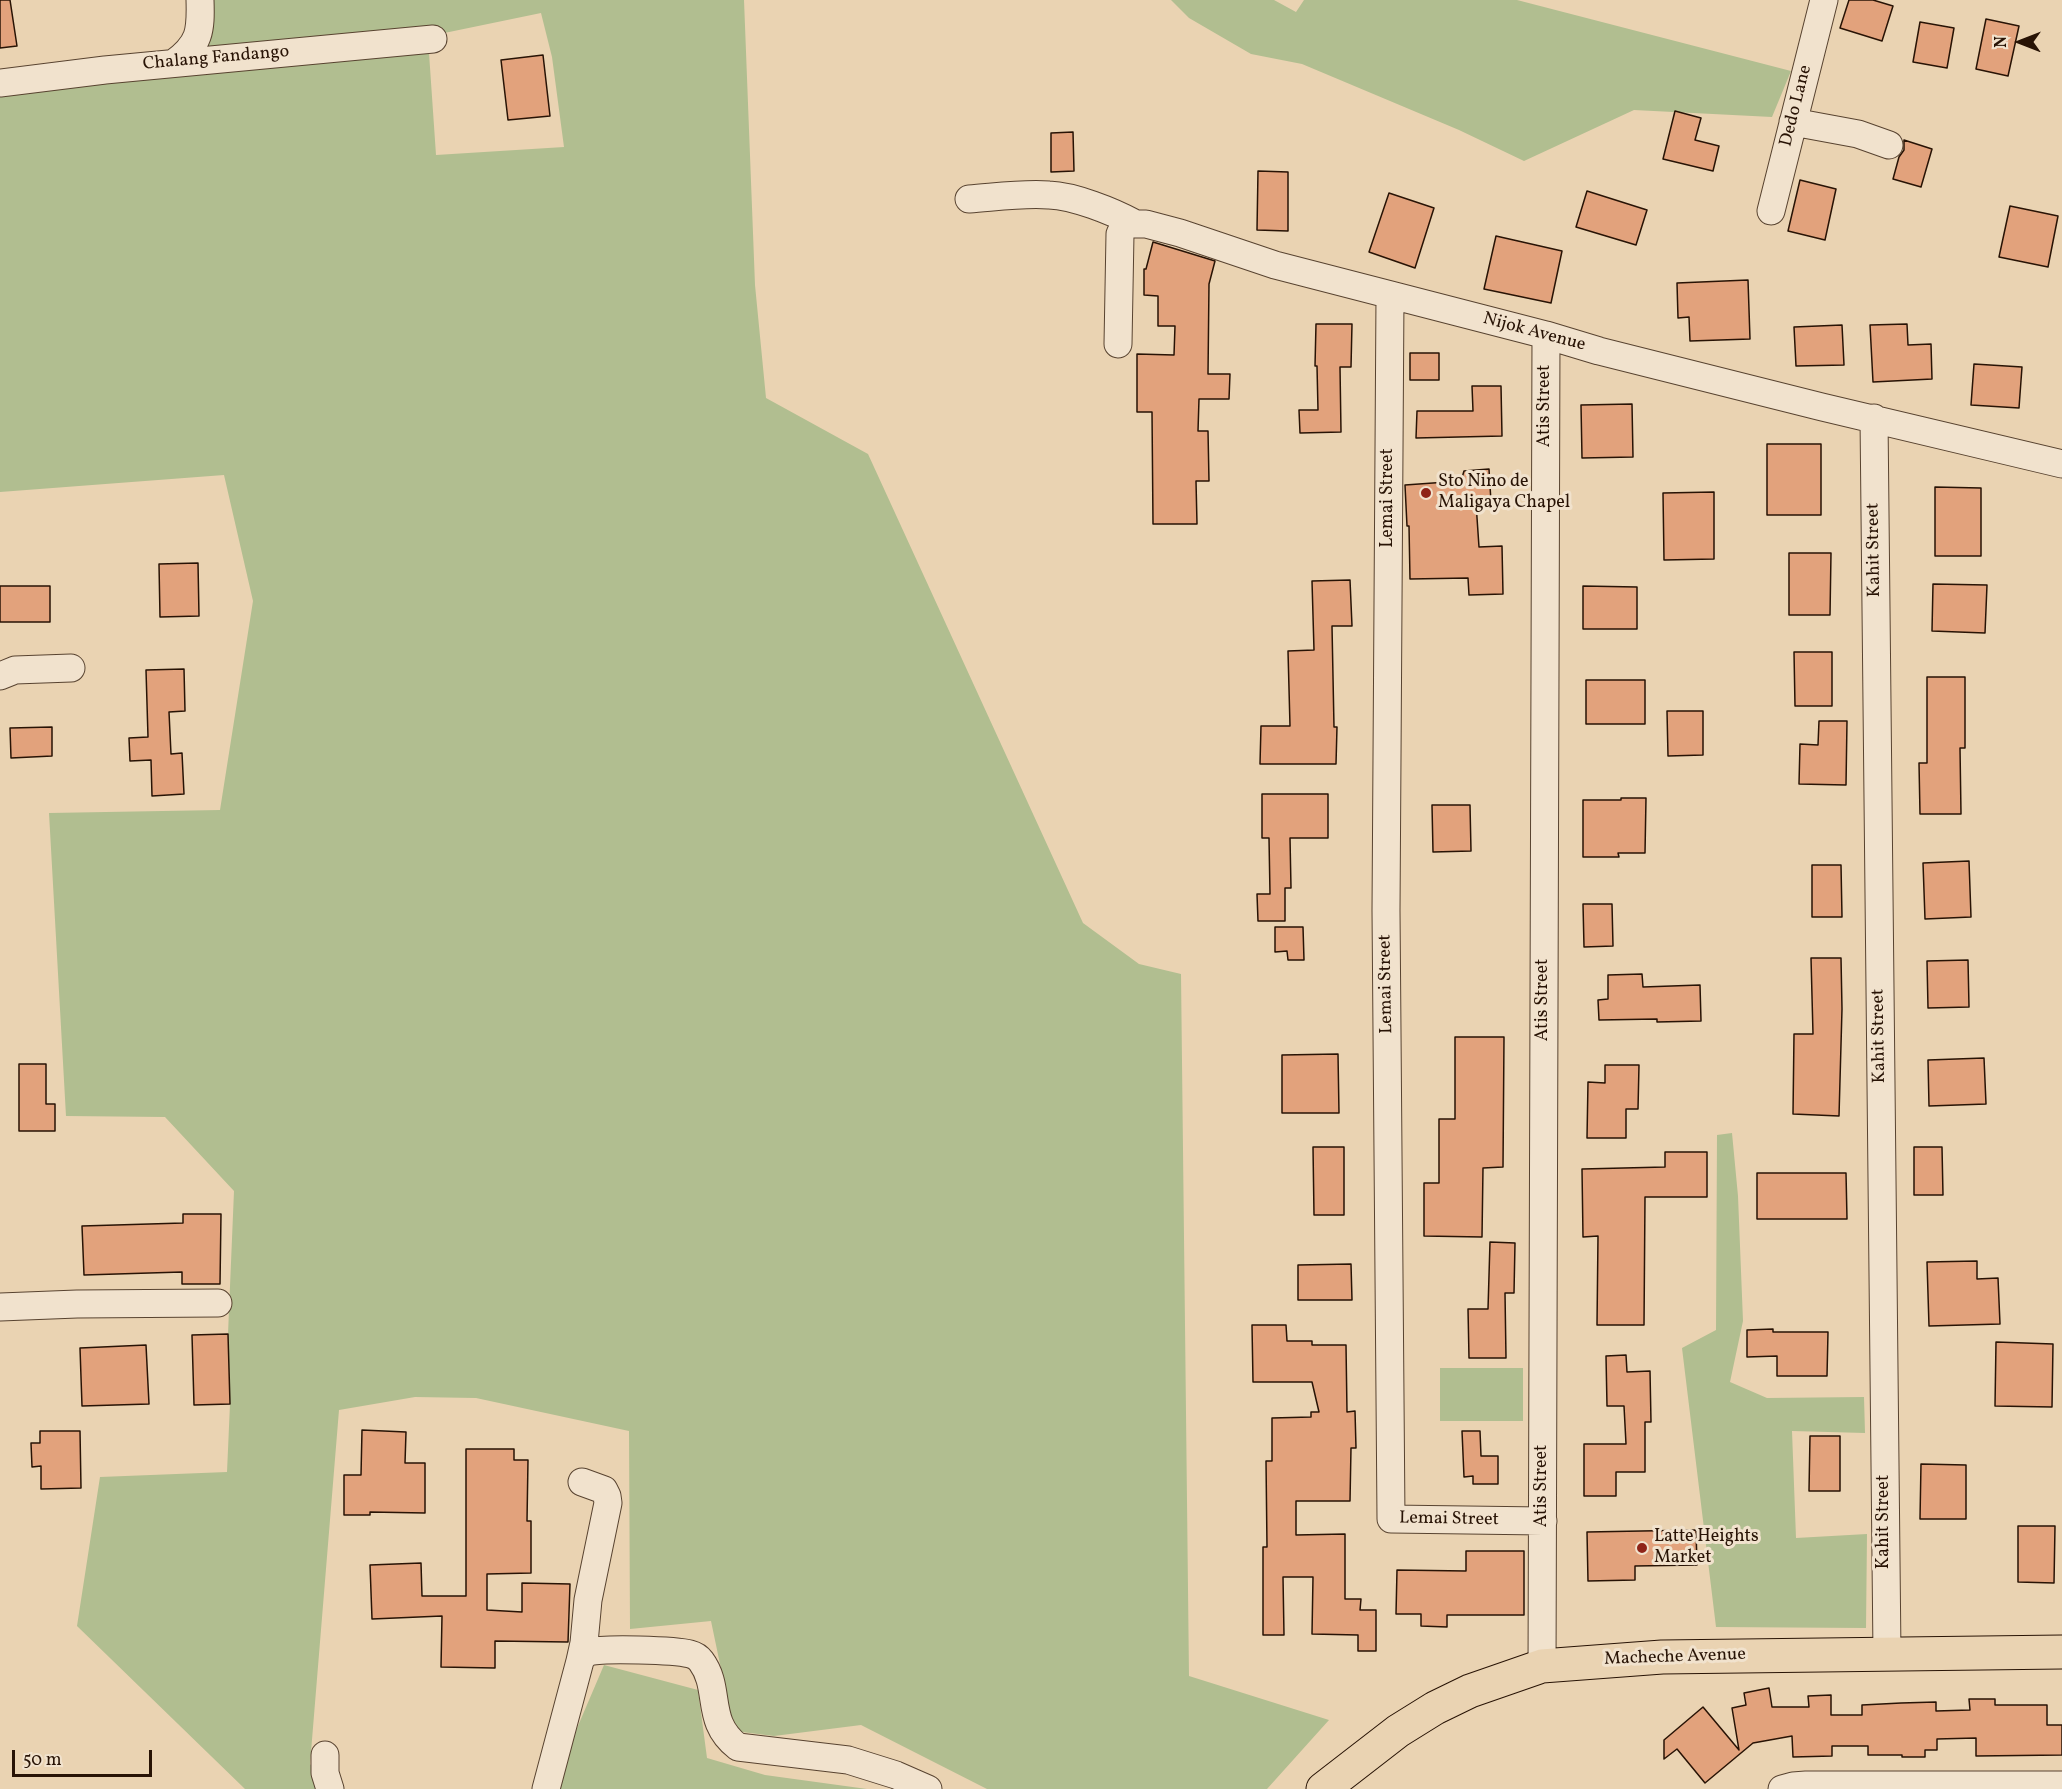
<!DOCTYPE html>
<html>
<head>
<meta charset="utf-8">
<style>
	body { margin:0 }
	#map { position:relative; width:2062px; height:1789px; overflow:hidden; background:#ead3b2; font-family:Vollkorn,serif }
	canvas { display:block }
	.north { position:absolute; left:1990px; top:12px; width:60px; height:60px; -webkit-text-stroke:4px #f1e2cd; paint-order:stroke; rotate:270deg; font-size:16px; font-weight:700; line-height:24px; text-align:center; color:#281305 }
	.north::after { content:''; display:block; margin:auto; width:21px; height:27px; background:#281305; clip-path:polygon(50% 0,100% 100%,50% 72%,0 100%) }
	.scale { position:absolute; left:12px; top:1750px; width:140px; height:27px; box-sizing:border-box; border:3px solid #281305; border-top:0; padding-left:8px; font-size:18px; line-height:21px; white-space:nowrap; color:#281305; -webkit-text-stroke:4px #f1e2cd; paint-order:stroke }
</style>
</head>
<body>
<div id="map">
<canvas width="2062" height="1789"></canvas>
<div class="north">N</div>
<div class="scale">50 m</div>
</div>
<script>
const g = document.querySelector('canvas').getContext('2d');
g.lineJoin = 'round';
function fill(path, color) { g.fillStyle = color; g.fill(path, 'evenodd'); }
function stroke(path, color, width, dash) { g.strokeStyle = color; g.lineWidth = width; g.lineCap = dash ? 'butt' : 'round'; g.setLineDash(dash || []); g.stroke(path); }
function label(font, color, halo, rows, align = 'center') {
  g.font = font + ' Vollkorn,serif'; g.lineWidth = 6; g.setLineDash([]); g.textBaseline = 'middle'; g.strokeStyle = halo; g.fillStyle = color; for (const [text, x, y, turn = 0] of rows) {
    g.save(); g.translate(x, y); g.rotate((+turn || 0) * Math.PI / 180); g.textAlign = isNaN(turn) ? turn : align; if (halo) g.strokeText(text, 0, 0); g.fillText(text, 0, 0); g.restore();
  }
}
fill(new Path2D(`
	M202,0H744L755,285L766,398L868,454L1083,923L1139,964L1181,974L1189,1676L1329,1720L1267,1789H987L861,1725L774,1736L734,1731L711,1621L630,1629L629,1431L476,1398L415,1397L339,1410L310,1764L328,1789H245L77,1626L100,1477L227,1472L230,1404L228,1334L234,1191L165,1117L66,1116L49,813L220,810L253,601L224,475L0,492V89L429,53L436,155L564,147L552,57L541,13L396,43L210,53Z
	M1171,0H1274L1296,12L1304,0H1517L1791,71L1772,117L1634,110L1524,161L1459,130L1302,64L1251,54L1189,18Z
	M1732,1133L1738,1196L1743,1321L1730,1382L1767,1398L1864,1397L1865,1433L1792,1431L1796,1538L1867,1534L1866,1628L1716,1627L1682,1348L1716,1330L1717,1135Z
	M1440,1368H1523V1421H1440Z
	M604,1665L698,1690L707,1758L765,1775L867,1789H551Z`), '#b1be90');
const building = new Path2D(`
	M0,0H10L17,46L0,48Z
	M1849,0H1873L1893,6L1882,41L1840,28Z
	M1986,19L2019,26L2008,76L1976,69Z
	M1920,22L1954,28L1947,68L1913,62Z
	M543,55L550,116L508,120L501,60Z
	M1675,111L1701,118L1695,140L1719,146L1713,171L1663,159Z
	M1073,132L1074,171L1051,172V133Z
	M1904,140L1932,149L1921,187L1893,179L1899,157L1904,150Z
	M1258,171L1288,172V231L1257,230Z
	M1800,180L1836,189L1825,240L1788,231Z
	M1587,191L1647,210L1636,245L1576,227Z
	M1389,193L1434,208L1415,268L1369,252Z
	M2010,206L2058,216L2048,267L1999,257Z
	M1496,236L1562,251L1551,303L1484,289Z
	M1153,242L1215,261L1209,284L1208,374H1230L1229,399H1199L1198,431H1208L1209,481H1196L1197,524H1153L1152,412H1137V354L1174,355L1175,326H1158V296L1144,295V269H1146Z
	M1748,280L1750,339L1690,341L1689,317L1678,318L1677,283Z
	M1316,324H1352L1351,367H1340L1341,432L1300,433L1299,410H1318L1317,366H1315Z
	M1907,324L1908,345L1931,344L1932,379L1873,382L1870,325Z
	M1842,325L1844,365L1796,366L1794,327Z
	M1410,353H1439V380H1410Z
	M1974,364L2022,367L2019,408L1971,405Z
	M1472,386H1501L1502,436L1416,438L1417,411H1473Z
	M1632,404L1633,457L1582,458L1581,405Z
	M1767,444H1821V515H1767Z
	M1489,469L1491,502L1476,503L1479,547L1502,546L1503,594L1469,595L1468,578L1410,579L1409,526H1407L1405,485L1461,481L1464,471Z
	M1935,487L1981,488V556H1935Z
	M1714,492V559L1664,560L1663,493Z
	M1789,553H1831L1830,615H1789Z
	M198,563L199,616L160,617L159,564Z
	M1350,580L1352,626H1332L1334,727H1337L1336,764H1260L1261,726H1290L1288,651L1314,650L1312,581Z
	M1933,584L1987,585L1985,633L1932,631Z
	M0,586H50V622H0Z
	M1583,586L1637,587V629H1583Z
	M1794,652H1832V706H1795Z
	M184,669L185,711L169,712L171,754L182,753L184,794L152,796L151,760L130,761L129,738L148,737L146,670Z
	M1927,677H1965V748H1960L1961,814H1920L1919,763H1927Z
	M1586,680H1645V724H1586Z
	M1667,711H1703V755L1668,756Z
	M1819,721H1847L1846,785L1799,784L1800,744L1818,745Z
	M52,727V756L11,758L10,728Z
	M1262,794H1328V838H1290L1291,888H1285V921H1258L1257,894H1270L1269,838H1262Z
	M1621,798H1646L1645,853H1618L1619,857H1583V800H1621Z
	M1432,805H1470L1471,851L1433,852Z
	M1969,861L1971,917L1925,919L1923,863Z
	M1812,865H1841L1842,917H1812Z
	M1583,904H1612L1613,946L1584,947Z
	M1275,927H1303L1304,960H1288L1287,951L1275,952Z
	M1811,958H1841L1842,1009L1839,1116L1793,1114L1794,1034H1813Z
	M1968,960L1969,1007L1928,1008L1927,961Z
	M1642,974L1643,987L1700,985L1701,1021L1657,1022V1019L1599,1020L1598,1000L1608,999V975Z
	M1455,1037H1504L1503,1167L1483,1168L1482,1237L1424,1236V1183H1439V1119H1455Z
	M1338,1054L1339,1113H1282V1055Z
	M1984,1058L1986,1104L1929,1106L1928,1060Z
	M19,1064H46V1104H55V1131H19Z
	M1605,1065H1639L1638,1109H1626V1138H1587L1588,1082L1605,1083Z
	M1313,1147H1344V1215H1314Z
	M1914,1147H1942L1943,1195H1914Z
	M1665,1152H1707V1197H1645L1644,1325H1597L1598,1236L1583,1237L1582,1169L1665,1167Z
	M1757,1173H1846L1847,1219H1757Z
	M183,1214H221L220,1284H182V1272L84,1275L82,1226L183,1223Z
	M1490,1242L1515,1243L1514,1293H1505L1506,1358H1469L1468,1309H1488Z
	M1977,1261V1279L1998,1278L2000,1324L1929,1326L1927,1262Z
	M1351,1264L1352,1300H1298V1265Z
	M1252,1325H1286L1287,1341H1312V1345H1346L1347,1412L1355,1411L1356,1448H1351L1350,1501H1296V1535L1345,1534V1599H1361L1360,1610H1376V1651H1358V1635L1312,1634L1313,1577H1283L1284,1635H1263V1547H1267L1266,1461H1272V1418L1311,1417V1412H1319L1312,1382H1253Z
	M1773,1329V1332H1828L1827,1376H1777V1356L1747,1357V1330Z
	M228,1334L230,1404L194,1405L192,1335Z
	M1996,1342L2053,1344L2052,1407L1995,1406Z
	M146,1345L149,1404L82,1406L80,1348Z
	M1626,1355L1627,1372L1650,1371L1651,1422H1645V1472H1616V1496H1584V1444H1626L1624,1406H1607L1606,1356Z
	M362,1430L406,1432L405,1463H425V1513L370,1512V1515H344V1475H361Z
	M40,1431H80L81,1488L41,1489V1466L32,1467L31,1443H40Z
	M1462,1431H1480L1481,1456H1498V1484H1473V1476L1464,1477Z
	M1810,1436H1840V1491H1809Z
	M466,1449H514V1460H528L527,1521H531V1573L487,1574V1610L522,1612V1583L570,1584L568,1642L495,1641V1668L441,1667L442,1616L372,1619L370,1565L421,1563L422,1596H466Z
	M1921,1464L1966,1465V1519H1920Z
	M2018,1526H2055L2054,1583L2018,1582Z
	M1696,1530L1697,1565L1635,1566V1580L1588,1581L1587,1532Z
	M1466,1551H1524V1615H1447V1627L1421,1626V1614H1396L1397,1570L1466,1571Z
	M1769,1688L1772,1707H1809L1808,1696L1831,1695V1715H1862V1705L1901,1703L1936,1702V1711L1970,1710L1969,1699H1995V1705H2047V1725H2062V1755L1976,1756V1738L1937,1739V1750H1925V1757H1902V1755H1868V1746H1832V1756L1793,1757L1792,1736L1753,1743L1705,1783L1677,1749L1664,1759V1740L1703,1707L1739,1750L1732,1708L1746,1705L1744,1693Z`);
fill(building, '#e2a27c');
stroke(building, '#281305', 1.5);
const minor = new Path2D(`
	M174,63C200,44 201,31 200,0
	M0,83L105,70L433,39
	M1793,122L1858,134L1889,145
	M969,199C996,197 1023,193 1049,195C1074,196 1112,211 1134,223
	M1771,211L1824,0
	M1390,296L1386,910L1391,1519L1543,1521
	M1118,344L1120,234L1123,228L1129,224H1146L1180,233L1275,265L1546,335L1599,351L1822,407L2062,464
	M1874,418L1887,1653
	M0,676L15,670L71,668
	M0,1307L77,1304L218,1303
	M580,1661L584,1643L588,1600L608,1503L607,1496L604,1490L582,1482
	M1542,1666L1546,335
	M325,1755V1773L330,1789
	M546,1789L580,1661C582,1657 584,1654 589,1652C603,1648 675,1650 690,1654C694,1655 698,1657 701,1661C722,1689 704,1721 738,1747L848,1760L896,1775L928,1789
	M1782,1789L1793,1786L1806,1785H2062`);
const major = new Path2D(`
	M1323,1789L1398,1731L1435,1708L1470,1691L1542,1666L1662,1657L2062,1652`);
stroke(minor, '#584330', 29);
stroke(major, '#281305', 35);
stroke(minor, '#f1e2cd', 27);
stroke(major, '#ead3b2', 33);
for (const [x, y, r, color] of [
	[1426,493,6,"#8f2418"],
	[1642,1548,6,"#8f2418"]
]) { const dot = new Path2D(); dot.arc(x, y, r, 0, 2 * Math.PI); g.fillStyle = color; g.fill(dot); stroke(dot, '#f1e2cd', 2); }
label('18px', '#281305', '#f1e2cd', [
	["Chalang Fandango",216,59,-5],
	["Dedo Lane",1797,106,-76],
	["Nijok Avenue",1534,333,15],
	["Atis Street",1546,406,-90],
	["Lemai Street",1389,498,-90],
	["Kahit Street",1875,550,-91],
	["Lemai Street",1387,984,-91],
	["Atis Street",1544,1000,-90],
	["Kahit Street",1880,1036,-91],
	["Atis Street",1543,1486,-90],
	["Lemai Street",1449,1520,1],
	["Kahit Street",1885,1522,-90],
	["Macheche Avenue",1675,1658,-2]
]);
label('18px', '#281305', '#f1e2cd', [
	["Sto Nino de",1438,483],
	["Maligaya Chapel",1438,504],
	["Latte Heights",1654,1538],
	["Market",1654,1559]
], 'left');
</script>
</body>
</html>
